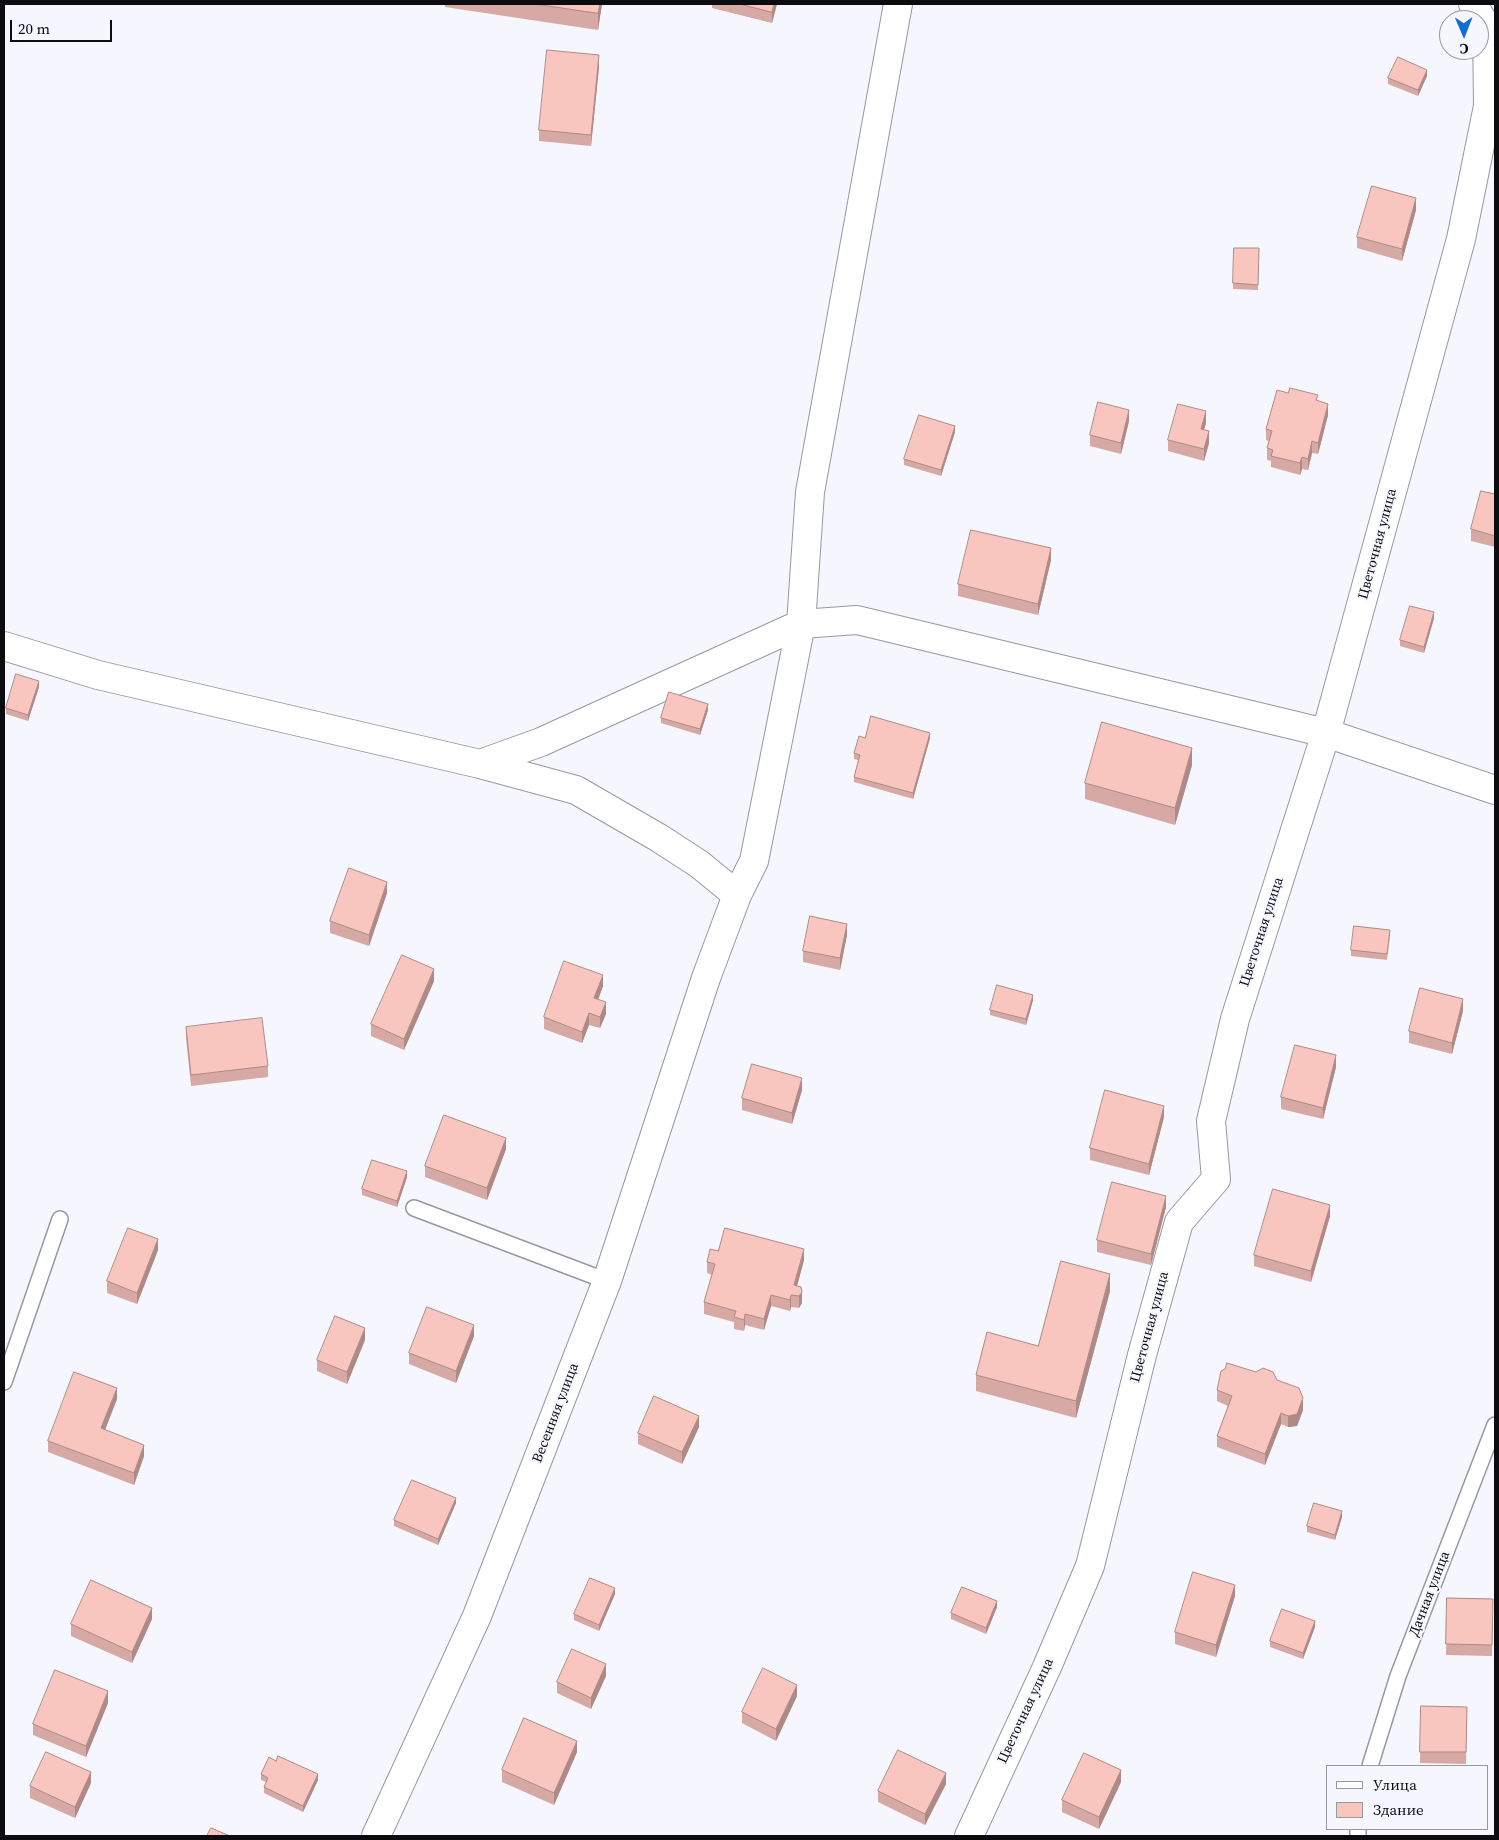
<!DOCTYPE html>
<html>
<head>
<meta charset="utf-8">
<style>
	body { margin:0 }
	#map { position:relative; width:1499px; height:1840px; overflow:hidden; background:#f5f6fe; font-family:"Source Serif 4",serif }
	canvas { display:block }
	.frame { position:absolute; inset:0; border:5px solid #0c0c10; pointer-events:none }
	.legend { position:absolute; left:1326px; top:1765px; width:162px; height:65px; box-sizing:border-box; background:#f5f6fe; border:1px solid #98989f; margin:0; padding:6px 9px; list-style:none; font-size:15px; color:#0c0c10 }
	.legend li { display:flex; align-items:center; gap:10px; height:25px }
	.legend b { width:25px; border:1px solid #98989f }
	.north { position:absolute; left:1439px; top:10px; width:50px; height:50px; box-sizing:border-box; background:#f5f6fe; border:1px solid #98989f; border-radius:50%; rotate:179deg; font-size:14px; font-weight:700; line-height:20px; text-align:center; color:#0c0c10 }
	.north::after { content:''; display:block; margin:auto; width:18px; height:22px; background:#126cd5; clip-path:polygon(50% 0,100% 100%,50% 72%,0 100%) }
	.scale { position:absolute; left:10px; top:20px; width:102px; height:22px; box-sizing:border-box; border:2px solid #0c0c10; border-top:0; padding-left:6px; font-size:15px; line-height:18px; white-space:nowrap; color:#0c0c10; -webkit-text-stroke:4px #f5f6fe; paint-order:stroke }
</style>
</head>
<body>
<div id="map">
<canvas width="1499" height="1840"></canvas>
<div class="frame"></div>
<ul class="legend">
<li><b style="height:6px;background:#fff"></b>Улица</li>
<li><b style="height:14px;background:#f9c5bf"></b>Здание</li>
</ul>
<div class="north">С</div>
<div class="scale">20 m</div>
</div>
<script>
const g = document.querySelector('canvas').getContext('2d');
g.lineJoin = 'round';
function stroke(path, color, width, dash) { g.strokeStyle = color; g.lineWidth = width; g.lineCap = dash ? 'butt' : 'round'; g.setLineDash(dash || []); g.stroke(path); }
function fill(path, color) { g.fillStyle = color; g.fill(path, 'evenodd'); }
function label(font, color, halo, rows, align = 'center') {
  g.font = font + ' "Source Serif 4",serif'; g.lineWidth = 4; g.setLineDash([]); g.textBaseline = 'middle'; g.strokeStyle = halo; g.fillStyle = color; for (const [text, x, y, turn = 0] of rows) {
    g.save(); g.translate(x, y); g.rotate((+turn || 0) * Math.PI / 180); g.textAlign = isNaN(turn) ? turn : align; if (halo) g.strokeText(text, 0, 0); g.fillText(text, 0, 0); g.restore();
  }
}
const service = new Path2D(`
	M414,1208L607,1281
	M4,1382L60,1219
	M1370,1766L1398,1676L1495,1425
	M1358,1836V1829`);
const minor = new Path2D(`
	M4,646L98,675L480,764L576,790L659,838L699,864L737,895L706,978L607,1281L477,1616L376,1836
	M480,764L541,742L801,624L857,620L1326,733L1495,790
	M737,895L754,861L801,624L810,492L898,4
	M969,1836L1047,1667L1090,1566L1142,1355L1179,1222L1216,1179L1211,1121L1235,1019L1326,733L1461,239L1488,106L1487,28L1473,4`);
stroke(service, '#9798a1', 18);
stroke(minor, '#9798a1', 30);
stroke(service, '#fff', 15);
stroke(minor, '#fff', 28);
fill(new Path2D(`
	M445,4H602L598,30L445,7Z
	M712,4H777L772,23L712,8Z
	M599,67L591,146L539,141V130Z
	M1427,76L1418,96L1388,84V78Z
	M1416,210L1402,261L1357,248V237Z
	M1259,248L1258,290L1233,289V283Z
	M1318,401L1328,415L1318,454L1312,453L1308,470L1302,469L1300,475L1271,467V461L1267,460V448L1269,441L1266,440V429Z
	M1129,421L1121,454L1090,446V435Z
	M1206,423L1204,430L1209,443L1204,461L1168,451V440Z
	M955,432L941,476L904,465V459Z
	M1495,494V547L1471,541V529Z
	M1051,560L1038,615L958,596V584Z
	M1434,618L1424,653L1400,646V640Z
	M39,687L28,721L6,714V708Z
	M708,710L700,735L661,723V718Z
	M865,738H930L913,799L854,782V777L858,760L854,759V753Z
	M1192,765L1175,825L1085,799V783Z
	M387,893L369,946L330,933V921Z
	M847,935L840,970L803,962V951Z
	M1390,936L1387,960L1351,956V950Z
	M434,981L404,1050L371,1036V1024Z
	M603,986L598,1000L606,1014L600,1028L589,1025L582,1043L544,1029V1017Z
	M1033,1000L1026,1025L990,1015V1010Z
	M1463,1011L1452,1054L1409,1043V1031Z
	M186,1027L268,1066V1077L191,1086L186,1038Z
	M1336,1067L1323,1119L1281,1109V1097Z
	M802,1090L792,1124L742,1110V1098Z
	M1164,1117L1149,1175L1090,1160V1148Z
	M506,1149L487,1200L425,1177V1166Z
	M407,1177L397,1207L362,1195V1189Z
	M1166,1207L1151,1265L1097,1252V1240Z
	M1330,1216L1311,1282L1254,1266V1255Z
	M158,1250L137,1304L107,1293V1281Z
	M718,1251L804,1260L797,1286L802,1303L799,1308L791,1307L790,1311L771,1306L764,1330L745,1325L744,1331L734,1329V1322L704,1314V1302L712,1275L707,1273V1262Z
	M1110,1291L1076,1418L976,1391V1375L1038,1346Z
	M474,1336L456,1383L409,1364V1353Z
	M365,1340L347,1384L317,1371V1360Z
	M1277,1380L1303,1410L1297,1426L1288,1427L1281,1424L1265,1465L1217,1447V1436L1228,1406L1217,1401V1390Z
	M117,1399L105,1430L144,1456L134,1485L48,1452V1441Z
	M699,1427L682,1464L638,1444V1433Z
	M456,1503L438,1545L394,1526V1520Z
	M1342,1517L1335,1540L1307,1532V1526Z
	M615,1594L599,1631L574,1620V1614Z
	M1235,1596L1216,1657L1175,1644V1632Z
	M1447,1598L1493,1599L1492,1656L1446,1655Z
	M997,1607L986,1634L951,1619V1613Z
	M152,1619L132,1663L71,1636V1624Z
	M1315,1627L1303,1659L1270,1647V1641Z
	M606,1676L591,1709L557,1693V1682Z
	M797,1696L776,1741L742,1723V1712Z
	M108,1703L86,1757L33,1735V1724Z
	M1421,1706L1467,1707L1466,1764L1420,1763Z
	M577,1752L554,1805L502,1782V1770Z
	M261,1774L318,1780L303,1812L264,1793V1787L266,1782L261,1780Z
	M1121,1782L1099,1829L1062,1812V1800Z
	M91,1783L75,1818L30,1798V1786Z
	M946,1784L925,1825L878,1802V1791Z`), '#d6a9a4');
fill(new Path2D(`
	M600,4H602L598,30V13Z
	M774,4H777L772,23V12Z
	M599,55V67L591,146V135Z
	M1427,70V76L1418,96V90Z
	M1416,198V210L1402,261V249Z
	M1328,404V415L1318,454V443Z
	M1129,410V421L1121,454V443Z
	M1206,411V423L1201,440V429Z
	M955,426V432L941,476V470Z
	M1209,431V443L1204,461V449Z
	M1312,441V453L1308,470V459Z
	M1302,457V469L1300,475V463Z
	M1051,548V560L1038,615V604Z
	M1434,612V618L1424,653V647Z
	M39,681V687L28,721V715Z
	M708,704V710L700,735V729Z
	M930,733V738L913,799V793Z
	M1192,748V765L1175,825V808Z
	M387,882V893L369,946V935Z
	M847,924V935L840,970V958Z
	M434,969V981L404,1050V1039Z
	M603,975V986L594,1010V998Z
	M1033,995V1000L1026,1025V1019Z
	M1463,999V1011L1452,1054V1043Z
	M606,1002V1014L600,1028V1017Z
	M589,1013V1025L582,1043V1032Z
	M1336,1055V1067L1323,1119V1108Z
	M802,1078V1090L792,1124V1113Z
	M1164,1106V1117L1149,1175V1164Z
	M506,1138V1149L487,1200V1188Z
	M407,1171V1177L397,1207V1201Z
	M1166,1196V1207L1151,1265V1254Z
	M1330,1205V1216L1311,1282V1271Z
	M158,1239V1250L137,1304V1293Z
	M804,1249V1260L794,1297V1285Z
	M1110,1274V1291L1076,1418V1401Z
	M802,1292V1303L799,1308V1296Z
	M771,1295V1306L764,1330V1319Z
	M791,1295V1307L790,1311V1300Z
	M745,1314V1325L744,1331V1320Z
	M474,1325V1336L456,1383V1371Z
	M365,1328V1340L347,1384V1372Z
	M117,1388V1399L101,1440V1428Z
	M1303,1398V1410L1297,1426L1288,1427V1416Z
	M1281,1413V1424L1265,1465V1454Z
	M699,1416V1427L682,1464V1452Z
	M144,1445V1456L134,1485V1473Z
	M456,1498V1503L438,1545V1539Z
	M1342,1511V1517L1335,1540V1535Z
	M1235,1585V1596L1216,1657V1645Z
	M615,1588V1594L599,1631V1625Z
	M997,1601V1607L986,1634V1628Z
	M152,1608V1619L132,1663V1652Z
	M1315,1621V1627L1303,1659V1653Z
	M606,1664V1676L591,1709V1698Z
	M797,1685V1696L776,1741V1729Z
	M108,1691V1703L86,1757V1746Z
	M577,1741V1752L554,1805V1793Z
	M1121,1770V1782L1099,1829V1817Z
	M91,1772V1783L75,1818V1807Z
	M946,1773V1784L925,1825V1814Z
	M318,1774V1780L303,1812V1806Z`), '#ae8a86');
const building = new Path2D(`
	M535,4H600L598,13Z
	M740,4H774L772,12Z
	M547,50L599,55L591,135L539,130Z
	M1398,57L1427,70L1418,90L1388,78Z
	M1372,186L1416,198L1402,249L1357,237Z
	M1234,248H1259L1258,285L1233,283Z
	M1290,388L1318,395L1316,400L1328,404L1318,443L1312,441L1308,459L1302,457L1300,463L1271,456L1273,450L1267,448L1272,431L1266,429L1277,390L1288,393Z
	M1098,402L1129,410L1121,443L1090,435Z
	M1178,404L1206,411L1201,429L1209,431L1204,449L1168,440Z
	M919,415L955,426L941,470L904,459Z
	M1481,491L1495,494V536L1471,529Z
	M971,530L1051,548L1038,604L958,584Z
	M1410,606L1434,612L1424,647L1400,640Z
	M16,674L39,681L28,715L6,708Z
	M669,692L708,704L700,729L661,718Z
	M871,716L930,733L913,793L854,777L860,755L854,753L859,736L865,738Z
	M1102,722L1192,748L1175,808L1085,783Z
	M349,868L387,882L369,935L330,921Z
	M810,916L847,924L840,958L803,951Z
	M1354,926L1390,930L1387,954L1351,950Z
	M402,955L434,969L404,1039L371,1024Z
	M564,961L603,975L594,998L606,1002L600,1017L589,1013L582,1032L544,1017Z
	M997,985L1033,995L1026,1019L990,1010Z
	M1420,988L1463,999L1452,1043L1409,1031Z
	M262,1018L268,1066L191,1075L186,1027Z
	M1295,1045L1336,1055L1323,1108L1281,1097Z
	M752,1064L802,1078L792,1113L742,1098Z
	M1105,1090L1164,1106L1149,1164L1090,1148Z
	M444,1115L506,1138L487,1188L425,1166Z
	M372,1160L407,1171L397,1201L362,1189Z
	M1112,1182L1166,1196L1151,1254L1097,1240Z
	M1273,1189L1330,1205L1311,1271L1254,1255Z
	M128,1228L158,1239L137,1293L107,1281Z
	M725,1228L804,1249L794,1285L801,1287L802,1292L799,1296L791,1295L790,1300L771,1295L764,1319L745,1314L744,1320L734,1317L736,1311L704,1302L715,1264L707,1262L710,1249L718,1251Z
	M1061,1261L1110,1274L1076,1401L976,1375L987,1332L1038,1346Z
	M427,1307L474,1325L456,1371L409,1353Z
	M335,1316L365,1328L347,1372L317,1360Z
	M1227,1363L1256,1372L1263,1368L1273,1372L1277,1380L1299,1388L1303,1398L1297,1414L1288,1416L1281,1413L1265,1454L1217,1436L1232,1396L1217,1390L1221,1371L1225,1369Z
	M74,1372L117,1388L101,1428L144,1445L134,1473L48,1441Z
	M654,1396L699,1416L682,1452L638,1433Z
	M412,1480L456,1498L438,1539L394,1520Z
	M1314,1503L1342,1511L1335,1535L1307,1526Z
	M1193,1572L1235,1585L1216,1645L1175,1632Z
	M590,1578L615,1588L599,1625L574,1614Z
	M91,1580L152,1608L132,1652L71,1624Z
	M962,1587L997,1601L986,1628L951,1613Z
	M1447,1598L1493,1599L1492,1645L1446,1644Z
	M1282,1609L1315,1621L1303,1653L1270,1641Z
	M572,1649L606,1664L591,1698L557,1682Z
	M763,1668L797,1685L776,1729L742,1712Z
	M55,1670L108,1691L86,1746L33,1724Z
	M1421,1706L1467,1707L1466,1752H1420Z
	M524,1718L577,1741L554,1793L502,1770Z
	M898,1750L946,1773L925,1814L878,1791Z
	M46,1752L91,1772L75,1807L30,1786Z
	M1084,1753L1121,1770L1099,1817L1062,1800Z
	M278,1756L318,1774L303,1806L264,1787L268,1778L261,1774L269,1757L276,1761Z
	M211,1828L230,1836H207Z`);
fill(building, '#f9c5bf');
stroke(building, '#ae8a86', 1);
label('14px', '#0c0c10', '#f5f6fe', [
	["Цветочная улица",1378,544,-75],
	["Цветочная улица",1262,932,-72],
	["Цветочная улица",1150,1327,-75],
	["Весенняя улица",556,1413,-69],
	["Дачная улица",1430,1594,-69],
	["Цветочная улица",1026,1711,-65]
]);
</script>
</body>
</html>
